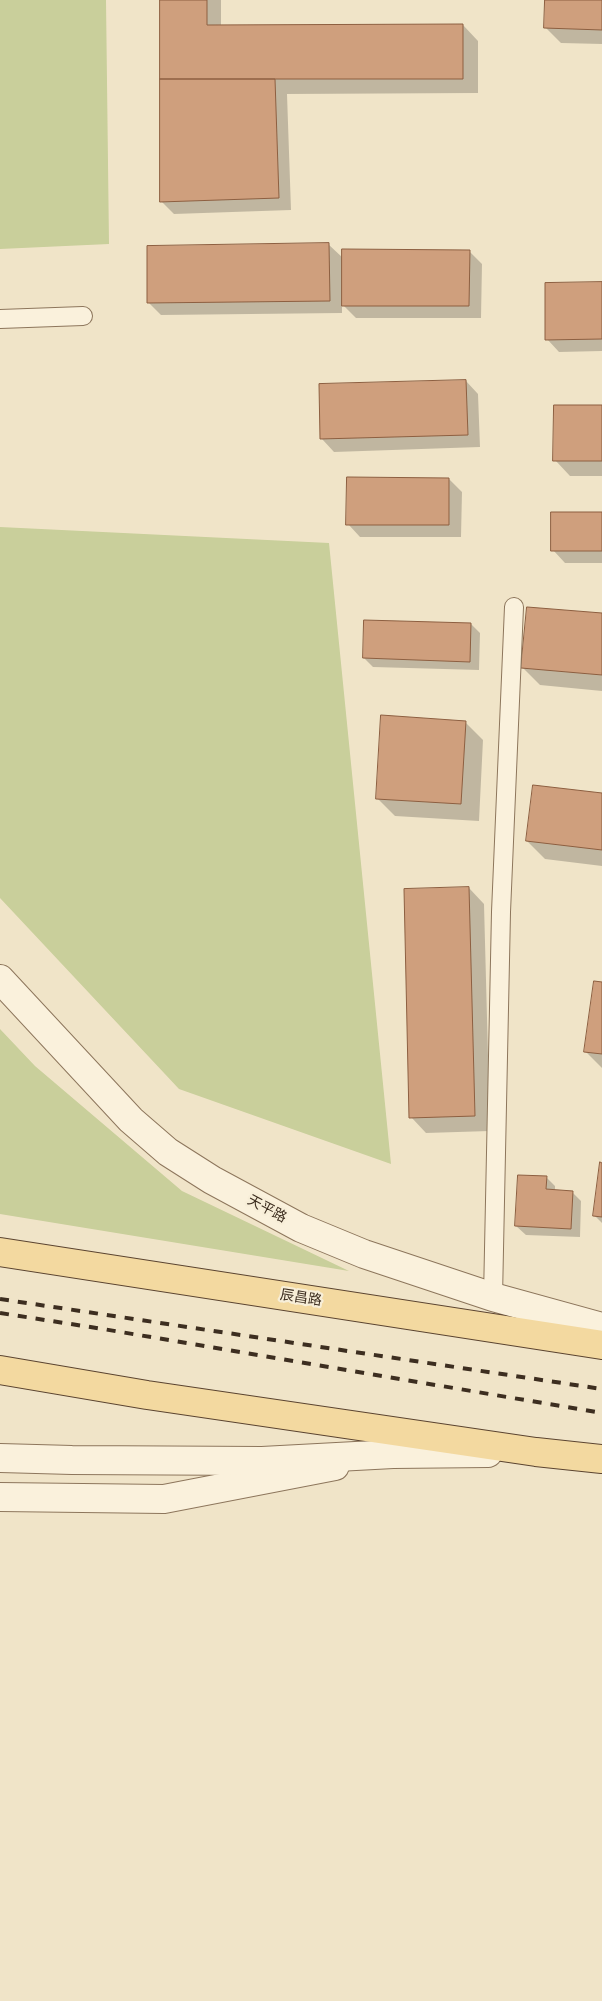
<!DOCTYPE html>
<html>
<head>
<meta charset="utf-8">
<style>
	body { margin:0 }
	canvas { display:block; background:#f0e4c8 }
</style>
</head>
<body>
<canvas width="602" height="2001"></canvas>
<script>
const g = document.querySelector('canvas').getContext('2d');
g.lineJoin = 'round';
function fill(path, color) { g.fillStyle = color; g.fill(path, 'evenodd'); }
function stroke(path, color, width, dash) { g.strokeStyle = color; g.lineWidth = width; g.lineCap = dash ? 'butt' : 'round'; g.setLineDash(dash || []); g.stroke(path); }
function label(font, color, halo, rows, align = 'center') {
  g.font = font + ' "Roboto Serif","Noto Sans SC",serif'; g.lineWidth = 4.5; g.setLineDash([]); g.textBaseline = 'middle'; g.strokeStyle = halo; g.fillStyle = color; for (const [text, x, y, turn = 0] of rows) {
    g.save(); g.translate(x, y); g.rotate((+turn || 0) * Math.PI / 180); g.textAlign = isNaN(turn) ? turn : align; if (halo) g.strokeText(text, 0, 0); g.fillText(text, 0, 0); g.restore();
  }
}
fill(new Path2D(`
	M0,0H106L109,244L0,249Z
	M0,527L329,543L391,1164L179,1089L0,898Z
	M0,1029L35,1066L182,1191L349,1271L0,1214Z`), '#c9cf9b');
fill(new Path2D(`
	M161,0H221V26L463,25L478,41V93L287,94L291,210L174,214L161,201Z
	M546,0H602V44L561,43L546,28Z
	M328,244L343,258L469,251L482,264L481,318H356L342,304V313L161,315L149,303Z
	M602,283V351L559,352L547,339Z
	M466,381L478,394L480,447L334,452L322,439Z
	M602,406V476H570L555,460Z
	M449,479L462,492L461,537H360L348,524Z
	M602,513V563H565L553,550Z
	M602,615V691L540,685L522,667Z
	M471,624L480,633L479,670L373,667L364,658Z
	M465,722L483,740L479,821L395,816L377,798Z
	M602,795V866L545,859L527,841Z
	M469,888L484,904L490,1131L426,1133L411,1117Z
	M602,984V1068L585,1051Z
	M602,1164V1223L594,1215Z
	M546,1177L555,1186V1191L572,1192L581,1201L580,1237L526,1235L516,1226Z`), '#0003');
const building = new Path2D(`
	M160,0H207V25L463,24V79H160Z
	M545,0H602V30L544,28Z
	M160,79H275L279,198L160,202Z
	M329,243L330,301L147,303V246Z
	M342,249L470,250L469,306H342Z
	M602,282V339L545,340V283Z
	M466,380L468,435L320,439L319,384Z
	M554,405H602V461H553Z
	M347,477L449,478V525H346Z
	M551,512H602V551H551Z
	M527,607L602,613V675L521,668Z
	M364,620L471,623L470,662L363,658Z
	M381,715L466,721L461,804L376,799Z
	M533,785L602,793V850L526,841Z
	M469,887L475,1116L409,1118L404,889Z
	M594,981L602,982V1054L584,1052Z
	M600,1162L602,1163V1217L593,1216Z
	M518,1175L547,1176L546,1189L573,1191L571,1229L515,1226Z`);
fill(building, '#cf9f7d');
stroke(building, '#8d5f41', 1);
const service = new Path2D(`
	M0,319L83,316
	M493,1297L501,912L514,607`);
const minor = new Path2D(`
	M0,1497L164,1499L335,1466`);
const tertiary = new Path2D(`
	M0,979L131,1120L168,1152L212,1180L301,1228L364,1254L493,1297L602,1327
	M0,1458L72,1460L262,1461L393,1454L488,1453`);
const primary = new Path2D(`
	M0,1252L602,1345
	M0,1370L147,1395L536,1452L602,1459`);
stroke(service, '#8d765c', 20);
stroke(minor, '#8d765c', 30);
stroke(tertiary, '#8d765c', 30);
stroke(primary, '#5b4430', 30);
stroke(service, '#faf1dc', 18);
stroke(minor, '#faf1dc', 28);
stroke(tertiary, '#faf1dc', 28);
stroke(primary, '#f3d9a0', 28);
stroke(new Path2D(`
	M0,1299L602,1389
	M0,1313L103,1329L602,1413`), '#3d2e20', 4, [9, 9]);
label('14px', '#3d2e20', '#f7eed8', [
	["天平路",267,1209,28],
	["辰昌路",301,1298,9]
]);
</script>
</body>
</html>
